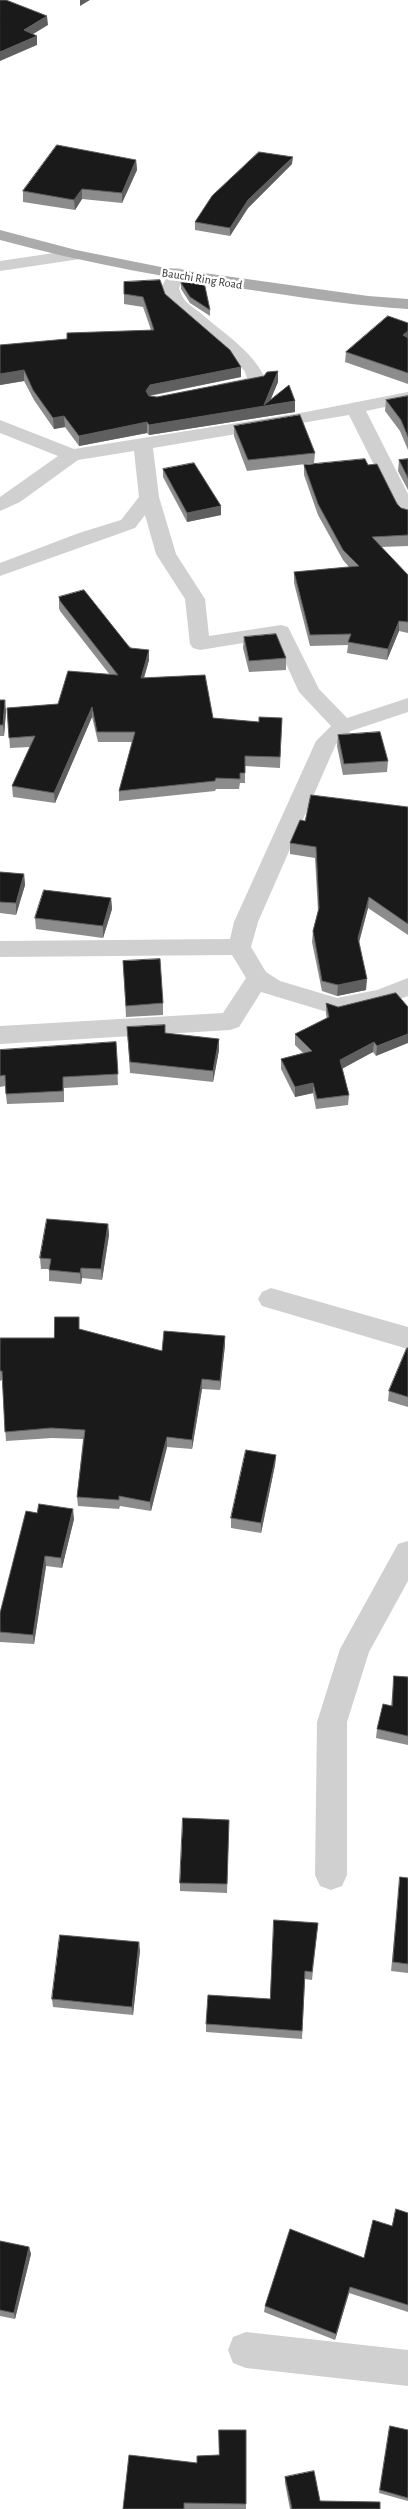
<!DOCTYPE html>
<html>
<head>
<meta charset="utf-8">
<style>
  body { margin:0 }
  canvas { display:block; background:#fff }
</style>
</head>
<body>
<canvas width="408" height="2509"></canvas>
<script>
const ctx = document.querySelector('canvas').getContext('2d');
ctx.lineJoin = 'round';
function paint(path, color) { ctx.fillStyle = color; ctx.fill(path, 'evenodd'); }
function stroke(path, color, width, dash) { ctx.strokeStyle = color; ctx.lineWidth = width; ctx.lineCap = dash ? 'butt' : 'round'; ctx.setLineDash(dash || []); ctx.stroke(path); }
function label(font, color, halo, rows, align = 'center') {
  ctx.font = font + ' "Alegreya Sans",sans-serif'; ctx.lineWidth = 5; ctx.setLineDash([]); ctx.textBaseline = 'middle'; ctx.strokeStyle = halo; ctx.fillStyle = color; for (const [text, x, y, turn = 0] of rows) {
    ctx.save(); ctx.translate(x, y); ctx.rotate((+turn || 0) * Math.PI / 180); ctx.textAlign = isNaN(turn) ? turn : align; if (halo) ctx.strokeText(text, 0, 0); ctx.fillText(text, 0, 0); ctx.restore();
  }
}
paint(new Path2D(`
  M74 250 80 251 82 255 80 259 0 271V261Z
  M177 268 183 269 186 273 179 288C184 305 192 305 204 316 226 335 256 354 266 381L263 385 225 393 219 392 216 388 219 384 247 378 244 370 166 303 161 288 171 269Z
  M408 392V402L366 411 408 494V519L401 517 398 513 349 415 153 448 159 497 176 554 205 599 209 636 281 625 288 627 319 689 347 718 408 698V712L351 731 336 744 258 922 251 947 266 972 280 981 337 998 377 990 408 978V996L383 1005 337 1015 261 992 239 1027 230 1030 0 1044V1026L223 1013 246 978 232 955 0 957V941L230 939 234 922 316 741 331 726 299 692 274 638 200 650 193 648 190 644 185 599 156 554 145 515 135 528 0 576V563L79 533 121 520 139 497 134 451 78 460 20 502 0 511V497L58 456 0 433V420L74 449 306 412Z
  M271 1288 408 1327V1349L262 1306 258 1299 262 1292Z
  M408 1541V1581L369 1652 347 1722V1875L342 1886 331 1890 320 1886 315 1875 317 1722 340 1649 398 1544Z
  M246 2332 408 2350V2386L246 2368 233 2363 228 2350 233 2337Z`), '#d0d0d0');
paint(new Path2D(`
  M0 230 76 250 161 267 368 296 408 299V309C360 306 312 299 265 292 175 279 88 264 0 240Z`), '#ababab');
paint(new Path2D(`
  M136 160 137 170 122 203 82 199 75 210 23 202V191Z
  M292 164 248 208 230 236 195 230V222Z
  M181 283 210 310V316L190 303 181 289Z
  M124 294H165L241 367V377L150 396 157 397 264 376 278 371V382L270 400 295 401V412L149 435 147 433 79 446 65 427 54 429 34 400 24 381 0 385V345L67 339 151 330 143 307 124 304Z
  M408 323V384L345 362 346 352Z
  M408 396V450L400 431 385 411 386 400Z
  M234 426 315 453 314 463 247 471 234 436Z
  M408 459V490L398 471 399 460Z
  M304 465H368L401 508 408 510V546L381 547 408 575V633L399 631 387 660 347 653 348 645 310 646 294 583V572L349 567 343 560 318 515 304 475Z
  M163 469 221 515 187 522 163 477Z
  M59 597 149 660 144 678 213 718 259 722 282 718 280 768 245 766V783H240L239 789H216L215 791 119 801V791L132 742H98L92 717 55 803 13 797 12 786 30 747 10 748 7 708 58 704 110 675 60 611 59 608Z
  M244 637 286 658V670L249 672 243 648Z
  M0 700 6 711 4 736H0Z
  M338 735 388 761 387 772 343 775 337 746Z
  M408 807V935L368 908 359 943 366 990 337 996 322 991 312 942 313 931 318 911 315 858 290 854V843L305 821Z
  M0 872 24 874 25 885 16 915 0 913Z
  M111 898 112 909 103 938 36 929 35 918Z
  M123 961 163 1003V1015L126 1017Z
  M396 993 376 1056 373 1052 342 1068 349 1095 348 1105 316 1109 313 1093 295 1097 281 1069V1059L303 1053 295 1045V1034L327 1019 326 1014V1003L338 1007Z
  M127 1027 165 1033 219 1039V1050L213 1082 130 1073Z
  M116 1042 118 1085 64 1088V1102L7 1104 5 1086 0 1087V1050Z
  M108 1224 109 1235 102 1280 82 1278 81 1284 49 1281V1269H41L40 1258Z
  M80 1329 162 1351 225 1336V1345L220 1390 202 1389 192 1449 167 1447 151 1511 120 1506 119 1509 78 1506 77 1497 83 1439 52 1438 6 1441 2 1380 0 1381V1338H54Z
  M408 1348V1407L388 1401 389 1391Z
  M276 1455 275 1465 261 1533 231 1528V1518Z
  M74 1519 62 1568 46 1566 34 1644 0 1642V1613Z
  M394 1676 408 1677V1745L376 1738 377 1729 391 1706Z
  M229 1820 227 1893 180 1891V1883Z
  M400 1877 408 1878V1973L391 1971Z
  M318 1923 312 1980 305 1979 302 2039 206 2032V2024L270 1999Z
  M140 1950 133 2015 53 2007 52 1999Z
  M408 2213V2312L349 2293 335 2340 264 2312 265 2306 364 2258 392 2226Z
  M0 2241 29 2247 31 2254 15 2319 0 2316Z
  M389 2429 408 2430V2501L379 2493Z
  M219 2455 246 2504V2509H123L197 2463Z
  M285 2477 320 2501 380 2509H290L285 2483Z`), '#8c8c8c');
paint(new Path2D(`
  M80 0H90L80 6Z
  M47 16 48 25 25 39 24 30Z
  M37 36V45L0 61V52Z
  M293 157 292 164 248 208 230 236V228L248 200Z
  M136 160 137 170 122 203V193Z
  M82 189V199L75 210 74 200Z
  M408 331V341L403 335Z
  M241 367V377L151 395 146 401V391L150 385Z
  M24 370V381L0 385V374Z
  M278 371V382L268 406 295 401V412L149 435V425L264 405Z
  M64 416 65 427 54 429 53 418Z
  M147 422V433L79 446V436Z
  M221 506V515L187 522V513Z
  M399 621V631L387 660 388 649Z
  M149 650V660L141 688V678Z
  M5 700 6 711 4 736 3 725Z
  M92 707V717L55 803 54 793Z
  M24 874 25 885 16 915V903Z
  M369 897 368 908 357 949 358 938Z
  M111 898 112 909 103 938V926Z
  M367 979 366 990 337 996 338 985Z
  M408 1034V1043L376 1056 377 1046Z
  M219 1039V1050L213 1082V1071Z
  M374 1042 373 1052 340 1070V1060Z
  M313 1083V1093L295 1097V1087Z
  M108 1224 109 1235 102 1280 101 1269Z
  M81 1268 82 1278 81 1284 80 1273Z
  M225 1336V1345L220 1390V1381Z
  M202 1379V1389L192 1449V1440Z
  M167 1437V1447L151 1511 150 1502Z
  M276 1455 275 1465 261 1533V1523Z
  M73 1509 74 1519 62 1568 61 1558Z
  M45 1556 46 1566 34 1644 33 1635Z
  M139 1942 140 1950 133 2015 132 2007Z
  M29 2247 31 2254 15 2319 14 2313Z
  M350 2287 349 2293 335 2340 336 2334Z`), '#5f5f5f');
const building = new Path2D(`
  M0 0H6L47 16 24 30 37 36 0 52Z
  M57 145 136 160 122 193 82 189 74 200 23 191Z
  M259 152 293 157 248 200 230 228 195 222 212 196Z
  M160 280 165 294 230 350 241 367 150 385 146 391 149 396 157 397 264 376 267 372 278 371 264 405 289 385 295 401 149 425 147 422 79 436 64 416 53 418 33 390 24 370 0 374V345L67 339V333L154 330 143 297 124 294V282Z
  M204 282 210 310 190 297 181 283Z
  M388 316 408 323V331L403 335 408 338V373L346 352Z
  M408 396V437L401 420 386 400Z
  M300 415 315 453 248 460 234 426Z
  M365 459 368 465 377 464 397 504 401 508 408 510V535L372 537 408 575V622L399 621 388 649 348 642 351 634 310 635 294 572 359 566 343 550 318 504 304 465Z
  M408 459V478L399 460Z
  M194 463 221 506 187 513 163 469Z
  M84 590 130 648 149 650 141 678 205 675 213 718 259 722V717L282 718 280 757 245 756V773H240V779L216 778 215 781 119 791 135 732H97L92 707 54 793 12 786 35 736 9 738 7 708 58 704 68 671 118 675 60 601 59 597Z
  M276 634 286 658 249 661 244 637Z
  M0 700H5L3 725H0Z
  M380 732 388 761 344 764 338 735Z
  M311 795 408 807V924L369 897 358 938 367 979 338 985 322 981 313 931 319 908 316 847 290 843 300 820 305 821Z
  M0 872 24 874 16 903 0 902Z
  M44 890 111 898 103 926 35 918Z
  M160 959 163 1003 126 1006 123 961Z
  M396 993 408 1007V1034L377 1046 374 1042 340 1060 349 1095 317 1099 313 1083 295 1087 281 1059 312 1051 295 1034 329 1017 326 1003 338 1007Z
  M165 1025V1033L219 1039 213 1071 130 1062 127 1027Z
  M116 1042 118 1074 63 1077V1091L6 1094 5 1075 0 1076V1050Z
  M47 1219 108 1224 101 1269 81 1268 80 1273 49 1270 51 1259 40 1258Z
  M55 1317H79V1329L162 1351 164 1331 225 1336 220 1381 202 1379 192 1440 167 1437 150 1502 119 1496V1500L77 1497 85 1430 51 1428 5 1432 2 1371H0V1338H54Z
  M407 1348H408V1397L389 1391Z
  M246 1450 276 1455 261 1523 231 1518Z
  M39 1504 73 1509 61 1558 45 1556 33 1635 0 1632V1613L26 1511 37 1513Z
  M394 1676 408 1677V1736L377 1729 383 1704 392 1706Z
  M183 1818 229 1820 227 1884 180 1883Z
  M400 1877 408 1878V1964L393 1962Z
  M274 1920 318 1923 312 1972 305 1971 302 2031 206 2024 208 1995 270 1999Z
  M60 1935 139 1942 132 2007 52 1999Z
  M396 2209 408 2213V2305L350 2287 336 2334 265 2306 290 2229 364 2258 373 2220 392 2226Z
  M0 2241 29 2247 14 2313 0 2310Z
  M390 2426 408 2430V2498L380 2490Z
  M219 2430H246V2504L184 2503V2509H123L129 2455 197 2463V2456L219 2455Z
  M314 2471 320 2501 380 2502V2509H292L285 2477Z`);
paint(building, '#1a1a1a');
stroke(building, '#5f5f5f', 1);
label('12px', '#333', '#fff', [
  ["Bauchi Ring Road",202,279,9]
]);
</script>
</body>
</html>
